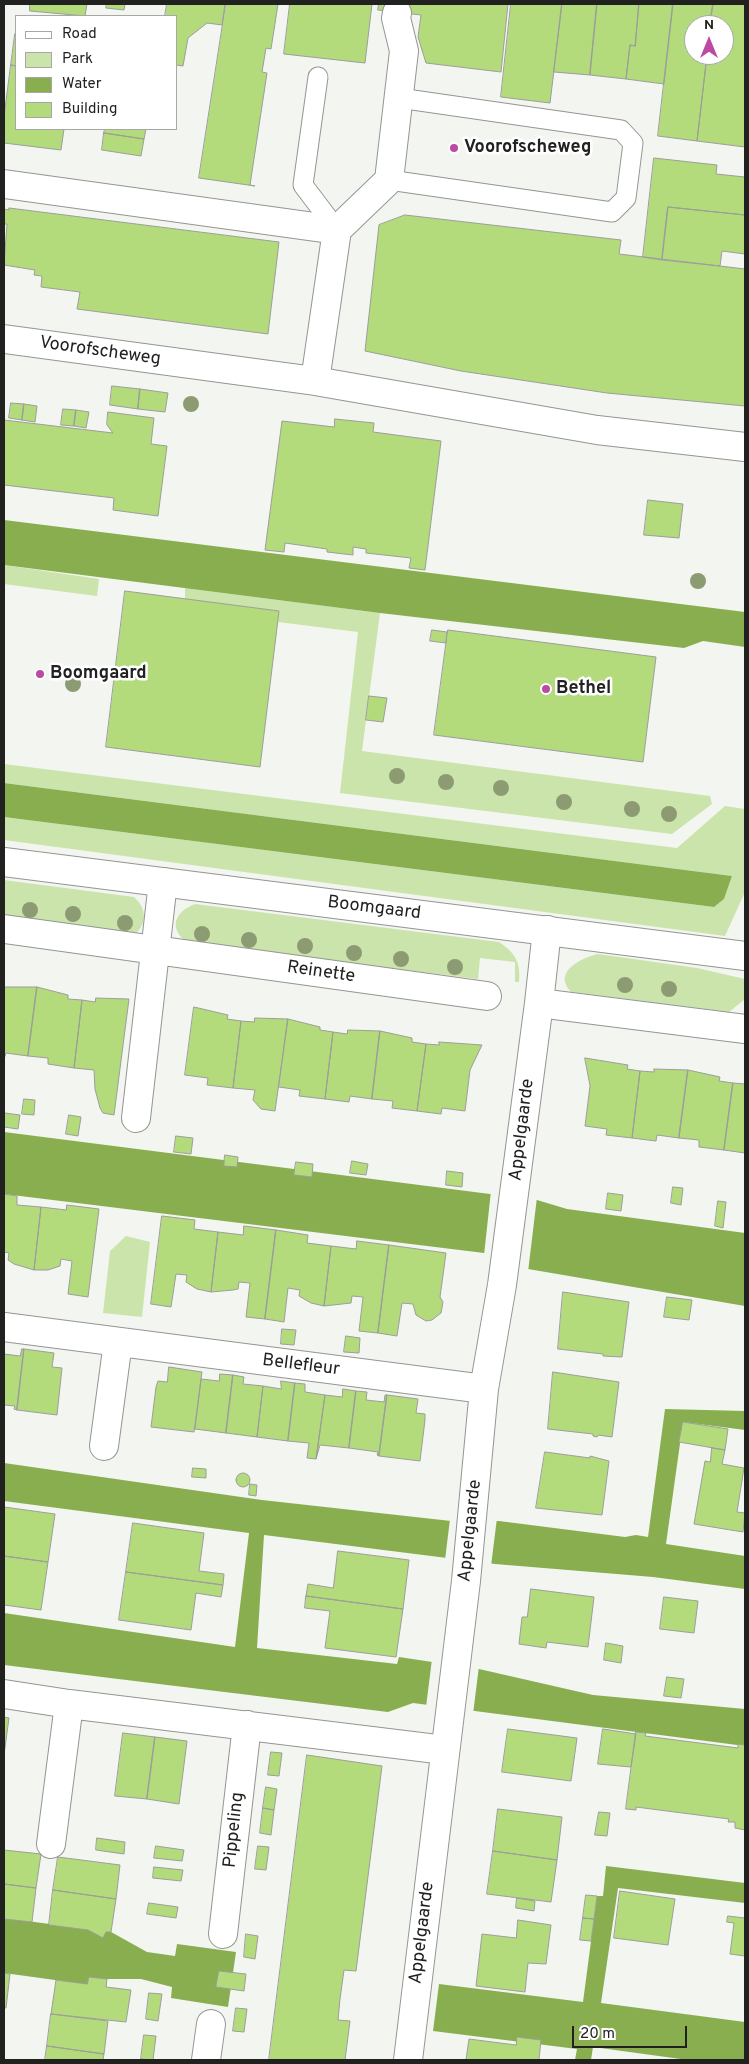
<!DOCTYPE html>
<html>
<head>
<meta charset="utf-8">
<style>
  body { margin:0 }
  #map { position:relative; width:749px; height:2064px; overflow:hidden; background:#f3f5f0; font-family:Overpass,sans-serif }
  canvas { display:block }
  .frame { position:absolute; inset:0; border:5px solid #212220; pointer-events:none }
  .legend { position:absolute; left:15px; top:15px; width:162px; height:115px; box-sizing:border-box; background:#fff; border:1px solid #a6a7a6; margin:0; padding:6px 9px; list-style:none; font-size:15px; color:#212220 }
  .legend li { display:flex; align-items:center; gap:10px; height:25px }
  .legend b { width:25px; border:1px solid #a6a7a6 }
  .north { position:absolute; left:684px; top:15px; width:50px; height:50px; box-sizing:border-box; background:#fff; border:1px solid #a6a7a6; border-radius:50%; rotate:0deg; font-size:14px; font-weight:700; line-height:20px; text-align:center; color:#212220 }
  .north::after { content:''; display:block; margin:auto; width:18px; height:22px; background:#bc49a2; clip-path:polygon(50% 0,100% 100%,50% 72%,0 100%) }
  .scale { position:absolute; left:572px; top:2026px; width:115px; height:22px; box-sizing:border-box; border:2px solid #212220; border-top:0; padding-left:6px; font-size:15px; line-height:18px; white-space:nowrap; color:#212220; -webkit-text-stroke:4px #fff; paint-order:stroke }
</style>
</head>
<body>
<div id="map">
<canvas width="749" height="2064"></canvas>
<div class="frame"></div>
<ul class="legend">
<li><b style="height:6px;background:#fff"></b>Road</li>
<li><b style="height:14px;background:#cbe4ab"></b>Park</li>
<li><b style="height:14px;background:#88ae50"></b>Water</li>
<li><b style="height:14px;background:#b3da7b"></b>Building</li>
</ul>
<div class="north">N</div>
<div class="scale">20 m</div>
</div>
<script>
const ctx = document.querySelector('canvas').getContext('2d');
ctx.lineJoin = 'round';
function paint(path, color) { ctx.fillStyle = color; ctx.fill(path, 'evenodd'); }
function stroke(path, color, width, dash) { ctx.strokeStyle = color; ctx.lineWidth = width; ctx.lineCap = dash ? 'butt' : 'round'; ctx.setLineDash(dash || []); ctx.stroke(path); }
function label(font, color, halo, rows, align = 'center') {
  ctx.font = font + ' Overpass,sans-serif'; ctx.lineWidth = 5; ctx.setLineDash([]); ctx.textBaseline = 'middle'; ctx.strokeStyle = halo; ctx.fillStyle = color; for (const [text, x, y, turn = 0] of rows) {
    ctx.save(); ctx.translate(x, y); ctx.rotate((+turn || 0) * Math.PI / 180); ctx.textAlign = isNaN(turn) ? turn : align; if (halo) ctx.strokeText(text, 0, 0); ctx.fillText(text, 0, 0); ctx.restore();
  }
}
paint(new Path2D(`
  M4 565 99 579 97 596 4 584Z
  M185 588 380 613 362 751 710 796 712 804 672 834 340 793 358 632 278 622 279 611 185 599Z
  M4 764 677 848 725 806 745 809V892L725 936 4 840V817L714 907 724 899 732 876 4 783Z
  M4 880 134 897C147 908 148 926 132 936L4 919Z
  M195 904 499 942C515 953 521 962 519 982H515V962L480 958 478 979 188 943C168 929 174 912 195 904Z
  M598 954 697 968 745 979V999L729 1012 571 992C552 972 581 958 598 954Z
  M126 1236 150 1242 142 1317 103 1313 110 1251Z`), '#cbe4ab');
paint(new Path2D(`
  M4 520 745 612V647L703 641 684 648 380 613 4 565Z
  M4 783 732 876 724 899 714 907 4 817Z
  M4 1132 537 1200 567 1209 745 1233V1306L528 1269 484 1253 4 1194Z
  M665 1409 745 1411V1430L683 1422 666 1544 745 1556V1589L653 1577 495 1564 264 1535 257 1648 397 1664 399 1657 479 1669 593 1695 745 1709V1746L413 1703 388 1712 4 1665V1613L235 1647 249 1533 4 1501V1463L262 1500 451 1521H499L625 1537 636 1535 648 1537Z
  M606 1866 745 1883V1903L618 1888 601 2003 745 2022V2060H688L593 2047 591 2060H575L577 2049 433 2031 439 1984 583 2002 597 1896H603Z
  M4 1918 111 1932 147 1952 175 1956 177 1944 236 1952 228 2007 171 1998 172 1987 141 1979H107L106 1987 4 1973Z`), '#88ae50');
paint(new Path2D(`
  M491 1191 537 1197 528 1272 484 1255Z
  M497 1518 491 1566 445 1560 450 1519Z
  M432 1659 479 1666 473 1714 426 1707Z`), '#f3f5f0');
const building = new Path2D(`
  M30 4H87L85 16 30 11Z
  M107 4H125L124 10 106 8Z
  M167 4H225L222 25 207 23 188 38 183 66 176 65V16H165Z
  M226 4H278L271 49 266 48 262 72 267 73 250 185 255 186 199 178Z
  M290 4H372L365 63 284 54Z
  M379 4H508L501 72 426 63 418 37 421 15 378 10Z
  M511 4H562L550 103 501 97Z
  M562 4H597L590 75 554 72Z
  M597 4H639L635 46 630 45 626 79 590 75Z
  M639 4H673L664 84 626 79 630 45 635 46Z
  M673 4H713L710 25H694V55H707L697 141 658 136Z
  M713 4H745V147L697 141 707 55H724V25H710Z
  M15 34 16 35V66L11 65Z
  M11 65 16 66V129H64L61 150 4 143V117Z
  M105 129H146L144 139 104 133Z
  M104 133 144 139 141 156 102 150Z
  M654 158 717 165 716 174 745 177V215L668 207 662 260 643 257Z
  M668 207 745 215V254L722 251 720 266 662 260Z
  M9 208 279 242 268 334 77 309 80 292 41 287 42 276 34 275 35 270 4 265 7 224H4V209L9 210Z
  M405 215 621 240 619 254 745 269V406L607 393 461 371 365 351 379 225Z
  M112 386 140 389 138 409 110 405Z
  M140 389 168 393 165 412 138 409Z
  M11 403 24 404 22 420 9 418Z
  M24 404 37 406 35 422 22 420Z
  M63 409 76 410 74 426 61 425Z
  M76 410 89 412 86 428 74 426Z
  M108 412 154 418 151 444 167 446 158 516 113 510 114 498 4 485V420L113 433 107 425Z
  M335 419 374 423 373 432 441 441 425 570 409 568 411 558 366 553V549L353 547V555L327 552V549L285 543 284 552 265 550 282 421 334 427Z
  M648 500 683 504 679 538 644 535Z
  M125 591 279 611 260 767 106 747Z
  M432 630 447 632 446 643 430 641Z
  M448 630 656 657 643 762 434 735Z
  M369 696 387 698 383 722 366 720Z
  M4 987H37L28 1056 6 1053 4 1059Z
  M37 987 68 995V999L82 1000 74 1068 48 1064V1058L28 1056Z
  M96 998 129 999 114 1115 103 1113 100 1108 95 1089 94 1070 74 1068 82 1000 95 1002Z
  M194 1007 228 1015 227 1019 241 1021 233 1088 207 1085 208 1078 185 1075Z
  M255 1018 288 1019 275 1111 261 1109 253 1100 255 1090 233 1088 241 1021 254 1022Z
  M288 1019 320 1027V1030L333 1032 325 1099 299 1096 300 1090 279 1087Z
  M348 1030 380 1031 372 1099 350 1096 349 1102 325 1099 333 1032 347 1034Z
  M380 1031 412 1038V1042L426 1044 417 1111 392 1108 393 1101 372 1099Z
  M439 1042 482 1045 470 1070 465 1111 442 1108 441 1114 417 1111 426 1044 439 1045Z
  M585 1058 628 1065 627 1069 640 1071 632 1138 606 1135 607 1129 585 1126 590 1086Z
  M654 1069 688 1070 679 1138 657 1135 656 1141 632 1138 640 1071 654 1072Z
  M688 1070 720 1077 719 1081 733 1083 724 1150 699 1147V1140L679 1138Z
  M733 1083 745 1084V1153L724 1150Z
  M24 1099 35 1100 34 1115 22 1114Z
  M5 1113 20 1115 18 1129 4 1127Z
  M69 1115 81 1117 78 1136 66 1134Z
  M176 1136 193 1138 191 1154 174 1152Z
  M225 1155 238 1157 237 1167 224 1166Z
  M352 1161 368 1164 366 1175 350 1173Z
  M296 1162 313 1164 312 1177 294 1175Z
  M447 1171 463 1173 462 1187 446 1185Z
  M673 1187 683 1188 681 1205 671 1203Z
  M608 1193 623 1195 621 1211 606 1209Z
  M4 1194 17 1196V1205L41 1207 34 1270 14 1264 8 1260 9 1253 4 1252Z
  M718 1201 726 1202 723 1228 715 1226Z
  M67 1205 99 1209 88 1297 68 1294 72 1261 61 1259 60 1266 48 1270H34L41 1207 66 1210Z
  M162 1216 195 1220 194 1229 218 1232 211 1292 197 1289 186 1282 187 1275 176 1274 171 1307 151 1304Z
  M244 1226 276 1230 265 1319 246 1317 250 1283 239 1282 238 1289 233 1290 211 1292 218 1232 243 1235Z
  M276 1230 308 1235 307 1243 331 1246 324 1306 311 1303 299 1296 300 1290 288 1288 284 1322 265 1319Z
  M357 1241 389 1245 378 1333 359 1331 363 1297 352 1296 351 1303 324 1306 331 1246 356 1249Z
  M389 1245 446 1253 440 1297 443 1302 441 1313 432 1320 426 1321 416 1315 413 1304 402 1303 397 1336 378 1333Z
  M563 1292 629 1302 622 1357 603 1356V1354L558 1349Z
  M667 1297 692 1300 689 1320 664 1317Z
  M282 1329 296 1330 294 1345 281 1344Z
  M346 1336 360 1338 359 1353 344 1352Z
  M22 1349H24L17 1410 14 1409 15 1406 4 1405V1354L20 1356Z
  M24 1349 54 1353 52 1367 62 1368 57 1415 17 1410Z
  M169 1367 202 1372 194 1432 151 1427 156 1387 158 1381 167 1382Z
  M553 1372 619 1382 612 1437 598 1435 597 1437 593 1436V1434L548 1429Z
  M220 1374 233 1375 226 1433 195 1429 201 1379 219 1381Z
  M233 1375 244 1377 243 1384 263 1386 257 1437 226 1433Z
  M281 1381 295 1383 288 1441 257 1437 263 1386 281 1389Z
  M295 1383 305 1384V1392L325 1395 316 1459 307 1458 309 1443 288 1441Z
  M343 1389 356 1391 349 1448 320 1445 316 1459 325 1395 342 1397Z
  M356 1391 367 1392 366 1400 384 1402 385 1395H387L379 1456 377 1455 378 1452 349 1448Z
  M387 1395 418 1399 416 1413 425 1414V1420L420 1461 379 1456Z
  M683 1422 728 1429 725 1450 679 1442Z
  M712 1448 725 1450 722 1464 744 1468 737 1512 745 1513 743 1532 694 1524 705 1461 710 1462Z
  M545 1452 590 1458V1456L609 1461 602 1515 536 1508Z
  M193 1468 206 1469V1478L192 1477Z
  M236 1480a7 7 0 1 1 14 0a7 7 0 1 1-14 0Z
  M250 1484 257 1485 256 1496 249 1495Z
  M4 1507 55 1514 48 1562 4 1556Z
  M133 1523 204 1533 199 1571 224 1574 223 1585 126 1572Z
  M338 1551 409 1560 403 1609 306 1596 308 1584 333 1588Z
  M4 1556 48 1562 41 1610 4 1605Z
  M126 1572 223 1585 221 1597 196 1593 191 1630 119 1620Z
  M531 1589 594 1597 588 1647 547 1642 546 1648 519 1644 522 1617H527Z
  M306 1596 403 1609 396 1657 325 1648 330 1611 305 1608Z
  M664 1597 698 1601 694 1633 660 1629Z
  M606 1643 623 1646 621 1663 604 1660Z
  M667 1677 684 1679 681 1698 664 1696Z
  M4 1717 9 1718 4 1755Z
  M508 1729 577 1738 571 1781 502 1772Z
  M603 1729 636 1734 631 1767 598 1764Z
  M636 1732 646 1733 645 1736 738 1748V1744L745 1745V1830L735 1828V1822H728L729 1819 636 1807V1810L626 1809Z
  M123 1733 155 1737 147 1799 115 1796Z
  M155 1737 187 1741 179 1804 147 1799Z
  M271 1752 282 1753 279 1776 268 1775Z
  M307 1755 382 1766 356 1971 344 1970 340 1999 338 2020 350 2021 345 2060H269Z
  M266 1787 277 1789 274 1810 263 1808Z
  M263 1808 274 1810 271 1835 260 1833Z
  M498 1809 562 1817 557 1860 493 1851Z
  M599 1812 610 1813 607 1836 595 1835Z
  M97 1838 125 1842 124 1854 96 1850Z
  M156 1846 184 1850 182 1861 154 1858Z
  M258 1846 269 1847 266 1870 255 1869Z
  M4 1850 41 1854 36 1888 4 1884Z
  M493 1851 557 1860 551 1902 487 1894Z
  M58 1857 120 1865 116 1899 53 1890Z
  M154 1867 183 1870 181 1881 153 1878Z
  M4 1884 36 1888 32 1922 4 1919Z
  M53 1890 116 1899 111 1932H106L103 1938 88 1930 49 1925Z
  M620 1891 675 1899 668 1945 614 1938Z
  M586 1895 597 1896 594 1919 583 1918Z
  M517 1898 535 1901 534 1911 516 1908Z
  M149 1903 178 1907 176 1918 147 1914Z
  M728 1916 745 1918V1956L730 1954 734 1923 727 1922Z
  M583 1918 594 1919 591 1941 580 1940Z
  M518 1920 551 1925 546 1964 528 1963 525 1992 476 1986 482 1934 516 1938Z
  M246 1934 258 1936 255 1959 244 1957Z
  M219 1971 246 1974 244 1991 216 1987Z
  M4 1973 10 1974 6 2008H4Z
  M89 1977 107 1979 106 1987 131 1990 126 2022 51 2014 56 1980 87 1984Z
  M149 1993 162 1994 158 2021 146 2019Z
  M236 2008 247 2009 244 2032 233 2031Z
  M51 2014 108 2021 104 2054 47 2046Z
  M144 2035 156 2036 153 2060 141 2059Z
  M517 2037 541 2040 539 2060H466L469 2039 516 2045Z
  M47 2046 104 2054 103 2060H45Z`);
paint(building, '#b3da7b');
stroke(building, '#9c9e9a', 1);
const lane = new Path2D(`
  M318 77 303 185 337 230
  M389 180 612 212 626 198 633 143 621 130 399 98`);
const street = new Path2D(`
  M4 184 337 230 389 180 404 51 396 18 397 13
  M4 339 315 381 597 430 745 447
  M315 381 337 230
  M4 929 487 996
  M547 930 539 1003 745 1029
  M136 1118 163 882
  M4 1327 484 1389
  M104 1446 118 1342
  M4 1694 69 1704 445 1750
  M51 1844 69 1704
  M223 1934 247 1725
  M206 2060 211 2024
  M408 2060 466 1581 484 1389 502 1285 539 1003`);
const secondary = new Path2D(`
  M4 862 745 956`);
stroke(lane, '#949692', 21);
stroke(street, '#949692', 30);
stroke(secondary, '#949692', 30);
stroke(lane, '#fff', 19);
stroke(street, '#fff', 28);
stroke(secondary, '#fff', 28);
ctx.fillStyle = '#8d9b73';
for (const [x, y] of [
  [191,404],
  [698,581],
  [73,684],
  [397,776],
  [446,782],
  [501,788],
  [564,802],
  [632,809],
  [669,814],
  [30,910],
  [73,914],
  [125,923],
  [202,934],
  [249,940],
  [305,946],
  [354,953],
  [401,959],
  [455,967],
  [625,985],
  [669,989]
]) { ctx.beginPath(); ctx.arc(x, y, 8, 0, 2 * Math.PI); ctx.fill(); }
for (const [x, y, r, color] of [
  [454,148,5,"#bc49a2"],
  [40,674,5,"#bc49a2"],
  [546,689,5,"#bc49a2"]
]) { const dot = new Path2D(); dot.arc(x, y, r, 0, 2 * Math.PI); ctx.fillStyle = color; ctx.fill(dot); stroke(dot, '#fff', 2); }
label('bold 18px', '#212220', '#fff', [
  ["Voorofscheweg",464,148],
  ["Boomgaard",50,674],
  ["Bethel",556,689]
], 'left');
label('18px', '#212220', '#fff', [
  ["Voorofscheweg",100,352,8],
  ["Boomgaard",374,909,7],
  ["Reinette",321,973,8],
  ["Appelgaarde",523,1130,-83],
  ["Bellefleur",301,1366,7],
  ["Appelgaarde",471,1531,-84],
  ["Pippeling",235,1830,-84],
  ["Appelgaarde",423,1933,-83]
]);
</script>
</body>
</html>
